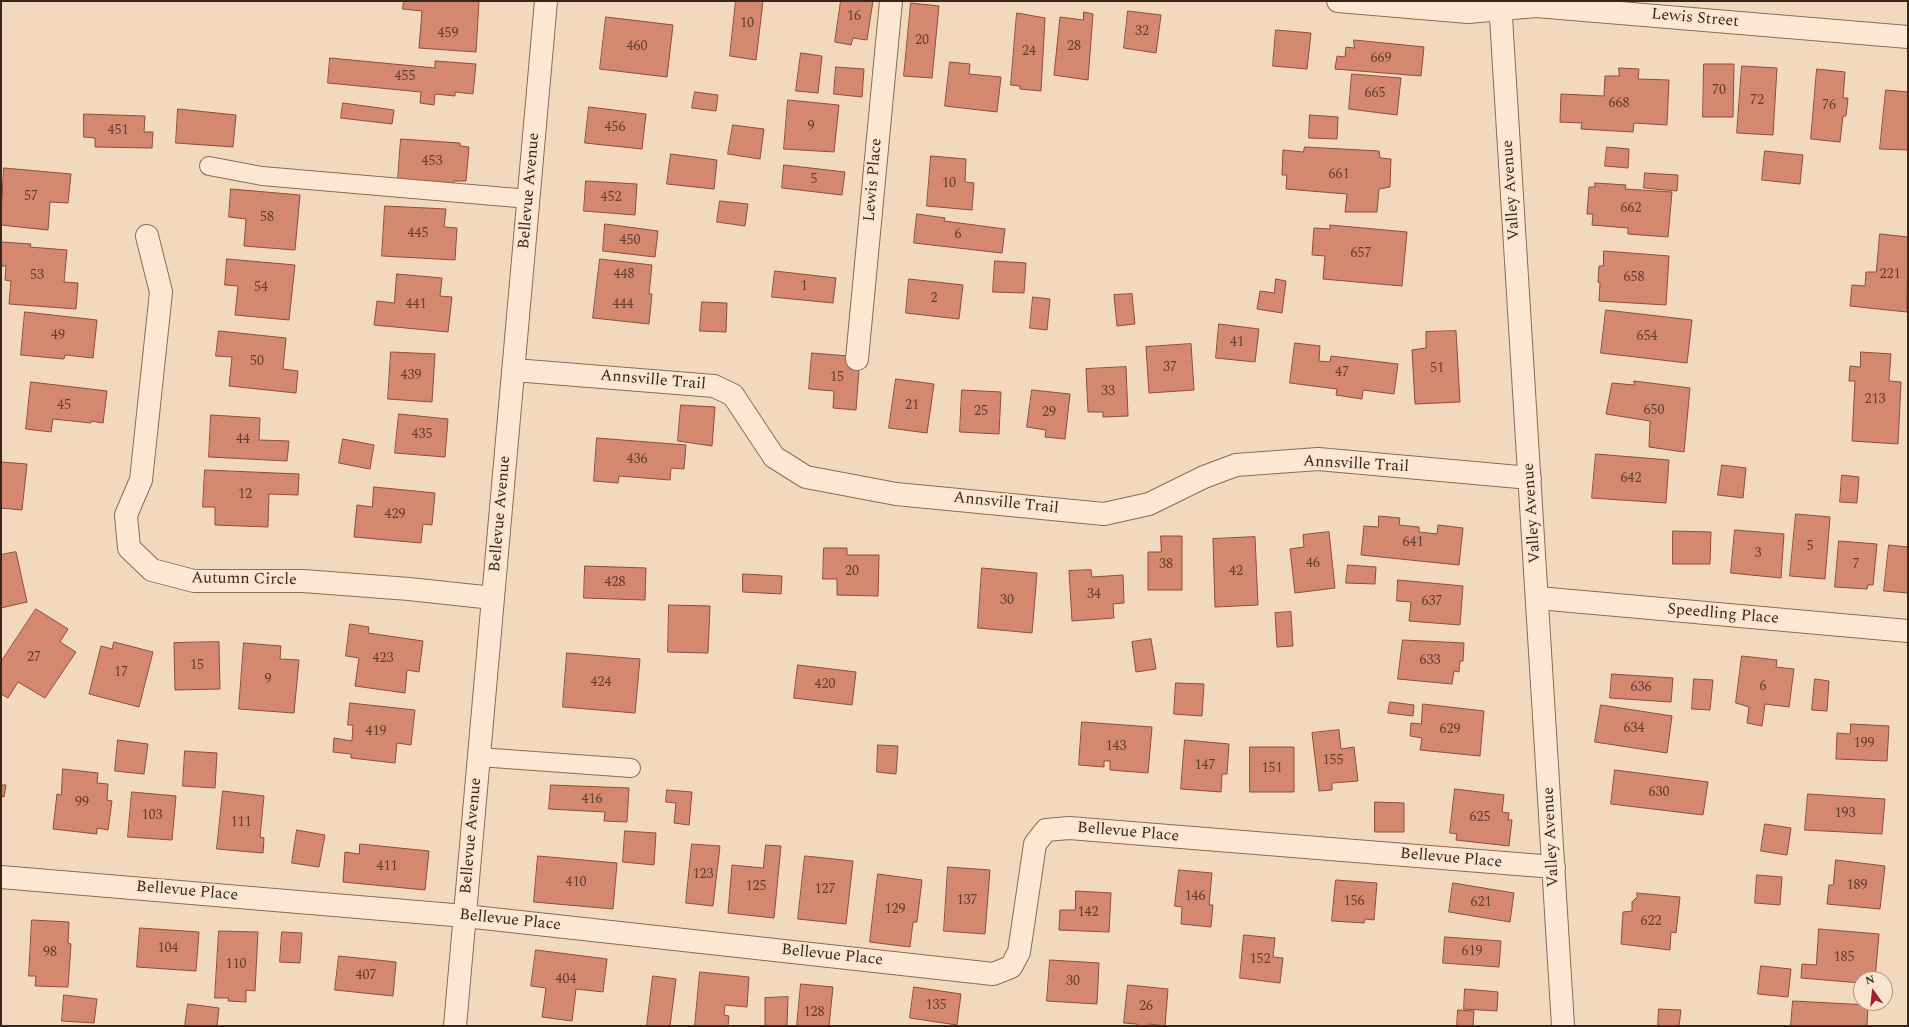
<!DOCTYPE html>
<html>
<head>
<meta charset="utf-8">
<style>
  body { margin:0 }
  #map { position:relative; width:1909px; height:1027px; overflow:hidden; background:#f2d9be; font-family:Spectral,serif }
  canvas { display:block }
  .frame { position:absolute; inset:0; border:2px solid #3a251b; pointer-events:none }
  .north { position:absolute; left:1853px; top:971px; width:40px; height:40px; box-sizing:border-box; background:#f9e5cf; border:1px solid #ad9887; border-radius:50%; rotate:345deg; font-size:11px; font-weight:700; line-height:16px; text-align:center; color:#3a251b }
  .north::after { content:''; display:block; margin:auto; width:14px; height:18px; background:#a11f37; clip-path:polygon(50% 0,100% 100%,50% 72%,0 100%) }
</style>
</head>
<body>
<div id="map">
<canvas width="1909" height="1027"></canvas>
<div class="frame"></div>
<div class="north">N</div>
</div>
<script>
const ctx = document.querySelector('canvas').getContext('2d');
ctx.lineJoin = 'round';
function paint(path, color) { ctx.fillStyle = color; ctx.fill(path, 'evenodd'); }
function stroke(path, color, width, dash) { ctx.strokeStyle = color; ctx.lineWidth = width; ctx.lineCap = dash ? 'butt' : 'round'; ctx.setLineDash(dash || []); ctx.stroke(path); }
function label(font, color, halo, rows, align = 'center') {
  ctx.font = font + ' Spectral,serif'; ctx.lineWidth = 4; ctx.setLineDash([]); ctx.textBaseline = 'middle'; ctx.strokeStyle = halo; ctx.fillStyle = color; for (const [text, x, y, turn = 0] of rows) {
    ctx.save(); ctx.translate(x, y); ctx.rotate((+turn || 0) * Math.PI / 180); ctx.textAlign = isNaN(turn) ? turn : align; if (halo) ctx.strokeText(text, 0, 0); ctx.fillText(text, 0, 0); ctx.restore();
  }
}
const building = new Path2D(`
  M404 1H479L476 52 419 48 422 11 403 9Z
  M736 1H763L756 60 730 56Z
  M841 1H873L867 40 853 38 851 45 835 42Z
  M911 3 939 6 932 78 904 76Z
  M1128 11 1161 15 1156 53 1124 48Z
  M1084 12 1093 14 1088 80 1054 75 1060 17 1083 20Z
  M1017 13 1045 18 1041 91 1020 89V86L1011 85Z
  M606 17 673 25 667 77 600 69Z
  M1276 30 1311 33 1307 69 1273 66Z
  M1354 40 1424 47 1421 76 1335 69 1337 56 1345 57 1346 47 1354 48Z
  M801 53 822 56 818 93 796 91Z
  M330 58 435 68V61L476 64 473 94 455 92V96L435 94 434 105 420 103 421 92 328 83Z
  M950 62 970 64 969 74 1001 77 997 112 945 106Z
  M1704 64H1734L1733 117H1703Z
  M1742 66 1777 68 1773 135 1737 133Z
  M836 67 864 69 862 97 834 94Z
  M1619 68 1639 69 1638 79 1669 80 1667 125 1634 123 1633 132 1581 129 1582 123 1560 122 1561 94 1604 96 1605 76H1619Z
  M1817 69 1845 72 1843 98H1848L1846 116H1843L1840 142 1811 139Z
  M1352 74 1401 78 1397 115 1349 109Z
  M1886 90 1908 92V150L1880 149Z
  M695 92 718 95 716 111 692 108Z
  M788 100 839 105 834 152 784 149Z
  M343 103 394 110 392 124 341 118Z
  M589 107 646 114 642 149 585 143Z
  M178 109 236 115 233 147 176 143Z
  M84 114 145 116 144 132H153L152 148 95 147V138L84 137Z
  M1310 115 1338 117 1337 139 1309 138Z
  M733 125 764 129 760 159 728 154Z
  M401 139 460 143V146L469 147 466 181H454L453 184 398 180Z
  M1305 147 1379 151 1380 158 1391 159 1390 187 1379 189 1377 212H1345L1347 194 1286 189 1287 175H1282L1283 150 1303 152Z
  M1607 147 1629 149 1628 168 1605 166Z
  M1765 151 1803 155 1800 184 1762 180Z
  M671 154 717 160 714 189 667 184Z
  M931 156 966 159 965 182 974 183 972 210 927 206Z
  M784 165 845 172 842 195 782 188Z
  M4 168 71 174 68 203 50 202 48 230 1 225Z
  M1645 173 1678 175 1677 191 1644 188Z
  M586 181 637 184 635 215 584 211Z
  M1595 183 1626 185 1625 189 1672 192 1668 237 1628 234V228L1592 225 1593 214H1587L1589 187H1595Z
  M231 189 300 195 295 250 244 246 246 219 229 217Z
  M720 201 748 204 745 226 717 222Z
  M385 206 446 209 444 227 457 228 455 260 382 256Z
  M917 214 945 218 944 221 1005 229 1002 253 914 243Z
  M605 224 658 231 655 257 603 251Z
  M1330 225 1407 232 1402 286 1323 279 1325 256 1312 255 1314 228 1330 229Z
  M1880 234 1908 237 1907 312 1850 306 1852 285 1865 286 1866 272H1876Z
  M1 242 31 244 30 247 67 250 64 282 78 283 76 309 9 304 11 281 5 280 6 266H1Z
  M1604 251 1669 256 1666 305 1599 301 1600 283 1598 282 1599 266H1603Z
  M227 259 295 265 289 320 235 315 238 286 225 285Z
  M600 259 652 265 649 294H652L649 324 593 318Z
  M995 261 1026 263 1024 293 993 292Z
  M775 271 836 278 833 303 772 297Z
  M397 274 442 278 440 296 452 297 448 332 374 325 377 301 394 303Z
  M909 279 963 285 959 319 906 313Z
  M1276 279 1286 281 1282 313 1257 309 1260 291 1274 293Z
  M1132 294 1135 324 1117 326 1114 295Z
  M1033 297 1050 299 1047 330 1030 328Z
  M702 302 727 303 726 332 700 331Z
  M1606 310 1692 320 1687 363 1601 353Z
  M25 312 97 320 93 358 65 355 64 359 21 355Z
  M1219 324 1259 329 1255 362 1216 358Z
  M219 331 286 338 283 369 298 371 296 393 229 386 232 357 216 356Z
  M1456 331 1460 402 1415 404 1412 350 1426 348V332Z
  M1295 343 1320 346 1319 361 1330 362 1331 356 1398 364 1394 394 1363 390 1362 399 1336 395 1337 389 1290 383Z
  M1191 344 1194 390 1149 393 1146 347Z
  M391 352 435 354 432 402 388 399Z
  M1861 352 1891 354 1889 381 1901 382 1898 444 1852 441 1855 381H1849L1850 366 1860 367Z
  M812 353 860 357 856 410 833 408 834 391 809 389Z
  M1126 367 1128 416 1103 417V412H1088L1086 369Z
  M896 379 934 384 927 433 889 428Z
  M1634 381 1690 388 1684 452 1649 447 1650 421 1606 414 1612 383 1634 385Z
  M31 382 107 391 103 423 91 421V423L53 419 51 432 26 429Z
  M962 390 1001 392 999 434 960 432Z
  M1032 390 1070 394 1065 439 1045 437 1046 430 1027 427Z
  M681 405 715 407 712 446 678 441Z
  M399 414 448 419 445 457 395 453Z
  M211 415 260 418 259 440 289 441 287 461 209 457Z
  M597 438 686 445 684 469 671 468 670 480 619 476 618 483 594 481Z
  M343 439 374 445 370 469 339 463Z
  M1596 454 1669 460 1666 503 1592 498Z
  M1 462 27 464 22 510 1 508Z
  M1722 465 1746 468 1743 498 1718 495Z
  M205 470 299 474 298 495 269 494 268 527 215 525V507H203Z
  M1842 475 1859 477 1857 503 1840 502Z
  M374 487 435 493 432 525 423 524 421 543 354 537 357 505 372 507Z
  M1796 514 1830 517 1825 579 1790 576Z
  M1379 516 1400 518 1399 525 1419 527V532L1437 534 1438 525 1463 528 1459 565 1361 555 1364 526 1378 527Z
  M1735 530 1784 534 1781 578 1731 573Z
  M1673 531 1711 532 1710 564H1673Z
  M1329 532 1335 588 1295 593 1290 549 1304 547 1303 535Z
  M1161 536H1182V590H1148V552H1161Z
  M1255 537 1258 605 1215 607 1213 539Z
  M1839 541 1877 544 1873 585H1868L1867 589 1835 587Z
  M1889 545 1908 547V593L1884 591Z
  M824 548H847V555H879L878 596 837 595V579H823Z
  M16 552 27 602 1 608V555Z
  M1348 565 1376 567 1375 584 1346 583Z
  M585 566 646 568 645 600 584 598Z
  M982 568 1037 573 1032 633 978 628Z
  M1091 570 1092 577 1123 575 1124 603 1113 604 1114 618 1072 621 1069 571Z
  M743 574 782 576 781 594 743 592Z
  M1398 580 1463 586 1460 625 1409 621 1411 602 1397 601Z
  M669 605 710 606 708 653 668 652Z
  M36 609 68 629 60 642 76 652 45 698 18 682 8 698 1 694V662Z
  M1291 612 1293 646 1277 647 1275 613Z
  M350 624 369 627 368 633 423 641 419 672 407 670 405 693 355 686 359 658 346 656Z
  M1151 639 1156 669 1136 672 1132 642Z
  M1403 640 1464 643 1463 661H1460L1459 672 1454 671 1452 684 1398 679Z
  M114 642 153 652 139 707 89 694 101 646 112 649Z
  M219 642 220 689 175 690 174 643Z
  M244 643 281 646 280 659 299 660 294 713 239 709Z
  M567 653 640 659 635 713 563 707Z
  M1742 656 1777 660 1776 667 1794 669 1789 707 1765 704 1762 726 1747 723 1749 707 1736 703Z
  M798 665 856 672 852 705 794 698Z
  M1612 674 1673 678 1671 702 1610 698Z
  M1694 679 1713 680 1710 710 1692 709Z
  M1815 679 1829 681 1827 711 1812 710Z
  M1176 683 1204 684 1202 716 1174 714Z
  M1390 702 1414 705 1413 716 1388 713Z
  M350 703 415 710 411 745 397 743 395 763 351 758V754L333 752 334 738 352 741 353 725H348Z
  M1423 704 1484 711 1480 756 1420 750 1422 738 1410 736 1411 723 1421 724Z
  M1601 705 1672 716 1667 753 1595 742Z
  M1082 722 1152 727 1148 773 1110 770V761H1104V767L1079 765Z
  M1851 724 1889 726 1887 761 1836 759 1837 733 1850 734Z
  M1339 730 1341 749 1354 747 1358 781 1332 783V790L1319 791 1312 733Z
  M118 740 148 744 144 774 115 771Z
  M1185 740 1229 744 1227 774H1222L1221 792 1181 789Z
  M878 745 898 746 896 774 877 772Z
  M1250 747H1294V792H1250Z
  M185 751 217 753 215 788 183 786Z
  M63 769 98 773 97 783 108 784 107 800 112 801 108 830 97 828V834L53 829 57 794 61 795Z
  M1615 770 1708 782 1703 815 1611 804Z
  M1 785H6L4 797 1 796Z
  M551 785 629 788 627 822 604 821 605 812 549 809Z
  M1455 789 1504 795 1502 812 1509 813 1508 820H1512L1509 846 1456 840 1457 834 1450 833Z
  M667 790 692 792 689 825 674 823 676 803 666 802Z
  M223 791 264 796 260 837 264 838 263 853 217 849Z
  M132 792 176 796 172 840 128 837Z
  M1808 794 1885 799 1882 834 1805 830Z
  M1375 802 1404 803V832H1375Z
  M1765 824 1791 828 1787 855 1761 851Z
  M297 830 325 835 319 867 292 863Z
  M625 831 656 833 654 865 623 862Z
  M360 844 429 851 425 890 343 882 345 852 359 854Z
  M692 844 720 846 713 906 686 903Z
  M766 845 781 846 774 918 728 913 732 865 763 868Z
  M538 856 617 863 613 909 534 902Z
  M805 856 853 861 846 924 798 919Z
  M1836 860 1885 866 1880 909 1827 904 1829 885H1833Z
  M948 867 990 870 985 934 944 931Z
  M1179 870 1212 873 1209 905H1213L1211 927 1181 924 1182 907 1175 906Z
  M878 874 922 880 917 922H913L910 947 870 942Z
  M1757 875 1782 877 1780 905 1755 903Z
  M1336 880 1377 883 1374 920 1365 919 1364 923 1332 921Z
  M1453 883 1514 893 1510 922 1449 912Z
  M1076 891 1111 893 1109 932 1059 930 1060 910H1075Z
  M1637 893 1680 897 1676 933 1671 932 1670 950 1621 944 1623 912 1632 911V902L1637 897Z
  M32 920 69 922 68 943 71 944 68 987 35 986 36 976H29Z
  M140 928 199 932 196 971 137 967Z
  M1819 929 1879 934 1875 979H1861V983L1801 978 1802 964 1816 965Z
  M219 931 258 932 255 991 246 990V1002L228 1001 229 998H215Z
  M282 932 302 933 300 963 280 962Z
  M1244 935 1275 938 1273 957 1283 958 1280 983 1240 978Z
  M1445 937 1501 941 1499 967 1443 963Z
  M536 950 607 959 603 992 576 989 572 1021 542 1017 546 988 531 986Z
  M339 956 396 962 393 996 335 990Z
  M1050 960 1099 963 1097 1004 1047 1001Z
  M1761 966 1791 969 1788 997 1758 994Z
  M700 972 749 977 747 1007 725 1005 724 1015 729 1016 728 1026H695Z
  M653 976 676 979 670 1026H647Z
  M801 984 833 987 829 1026H797Z
  M1128 985 1168 989 1165 1026 1149 1024V1026H1137V1024L1124 1023Z
  M914 987 961 994 957 1025 910 1018Z
  M1465 989 1498 992 1497 1011 1464 1009Z
  M64 995 97 999 94 1023 62 1021Z
  M788 997 787 1026H765V998Z
  M1793 1001 1868 1005 1867 1026H1791Z
  M188 1004 219 1008 217 1026H185Z
  M1659 1009 1681 1010 1679 1026H1658Z
  M1458 1010 1474 1011 1473 1026H1457Z`);
paint(building, '#d48870');
stroke(building, '#8e4b39', 1);
const lane = new Path2D(`
  M209 166 262 176 529 199
  M479 757 631 768`);
const street = new Path2D(`
  M1338 1 1468 12 1536 6 1908 37
  M1500 1 1563 1026
  M147 236 161 292 141 480 126 515 129 548 152 570 194 581H303L409 589 493 598
  M857 359 891 1
  M514 370 714 386 733 395 774 457 806 477 896 494 1104 514 1149 504 1204 477 1236 465 1318 459 1530 478
  M1538 598 1908 631
  M1 877 465 916 993 974 1011 967 1019 952 1035 844 1046 830 1069 828 1554 867
  M455 1026 546 1`);
stroke(lane, '#8c6955', 20);
stroke(street, '#8c6955', 24);
stroke(lane, '#fce8d2', 18);
stroke(street, '#fce8d2', 22);
label('14px', '#603e30', null, [
  ["16",854,17],
  ["10",747,24],
  ["32",1142,32],
  ["459",448,34],
  ["20",922,41],
  ["460",637,47],
  ["28",1074,47],
  ["24",1029,52],
  ["669",1381,59],
  ["455",405,77],
  ["70",1719,91],
  ["665",1375,94],
  ["72",1757,101],
  ["668",1619,104],
  ["76",1829,106],
  ["9",811,127],
  ["456",615,128],
  ["451",118,131],
  ["453",432,162],
  ["661",1339,175],
  ["5",814,180],
  ["10",949,184],
  ["57",31,197],
  ["452",611,198],
  ["662",1631,209],
  ["58",267,218],
  ["445",418,234],
  ["6",958,235],
  ["450",630,241],
  ["657",1361,254],
  ["448",624,275],
  ["221",1890,275],
  ["53",37,276],
  ["658",1634,278],
  ["1",804,287],
  ["54",261,288],
  ["2",934,299],
  ["441",416,305],
  ["444",623,305],
  ["49",58,336],
  ["654",1647,337],
  ["41",1237,343],
  ["50",257,362],
  ["37",1170,368],
  ["51",1437,369],
  ["47",1342,373],
  ["439",411,376],
  ["15",837,378],
  ["33",1108,392],
  ["213",1875,400],
  ["45",64,406],
  ["21",912,406],
  ["650",1654,411],
  ["25",981,412],
  ["29",1049,413],
  ["435",422,435],
  ["44",243,440],
  ["436",637,460],
  ["642",1631,479],
  ["12",245,495],
  ["429",395,515],
  ["641",1413,543],
  ["5",1810,547],
  ["3",1758,554],
  ["46",1313,564],
  ["38",1166,565],
  ["7",1856,565],
  ["20",852,572],
  ["42",1236,572],
  ["428",615,583],
  ["34",1094,595],
  ["30",1007,601],
  ["637",1432,602],
  ["27",34,658],
  ["423",383,659],
  ["633",1430,661],
  ["15",197,666],
  ["17",121,673],
  ["9",268,680],
  ["424",601,683],
  ["420",825,685],
  ["6",1763,687],
  ["636",1641,688],
  ["634",1634,729],
  ["629",1450,730],
  ["419",376,732],
  ["199",1864,744],
  ["143",1116,747],
  ["155",1333,761],
  ["147",1205,766],
  ["151",1272,769],
  ["630",1659,793],
  ["416",592,800],
  ["99",82,803],
  ["193",1845,814],
  ["103",152,816],
  ["625",1480,818],
  ["111",241,823],
  ["411",387,867],
  ["123",703,875],
  ["410",576,883],
  ["189",1857,886],
  ["125",756,887],
  ["127",825,890],
  ["146",1195,897],
  ["137",967,901],
  ["156",1354,902],
  ["621",1481,903],
  ["129",895,910],
  ["142",1088,913],
  ["622",1651,922],
  ["104",168,949],
  ["619",1472,952],
  ["98",50,953],
  ["185",1844,958],
  ["152",1260,960],
  ["110",236,965],
  ["407",366,976],
  ["404",566,980],
  ["30",1073,982],
  ["135",936,1006],
  ["26",1146,1007],
  ["128",814,1013]
]);
label('16px', '#3a251b', '#f9e5cf', [
  ["Lewis Street",1695,19,5],
  ["Lewis Place",874,180,-85],
  ["Valley Avenue",1512,190,-94],
  ["Bellevue Avenue",530,191,-85],
  ["Annsville Trail",653,381,5],
  ["Annsville Trail",1356,465,3],
  ["Annsville Trail",1006,504,6],
  ["Valley Avenue",1533,513,-94],
  ["Bellevue Avenue",501,514,-85],
  ["Autumn Circle",244,580,1],
  ["Speedling Place",1723,615,5],
  ["Bellevue Place",1128,833,5],
  ["Bellevue Avenue",472,836,-85],
  ["Valley Avenue",1552,837,-93],
  ["Bellevue Place",1451,859,5],
  ["Bellevue Place",187,892,5],
  ["Bellevue Place",510,921,6],
  ["Bellevue Place",832,956,6]
]);
</script>
</body>
</html>
